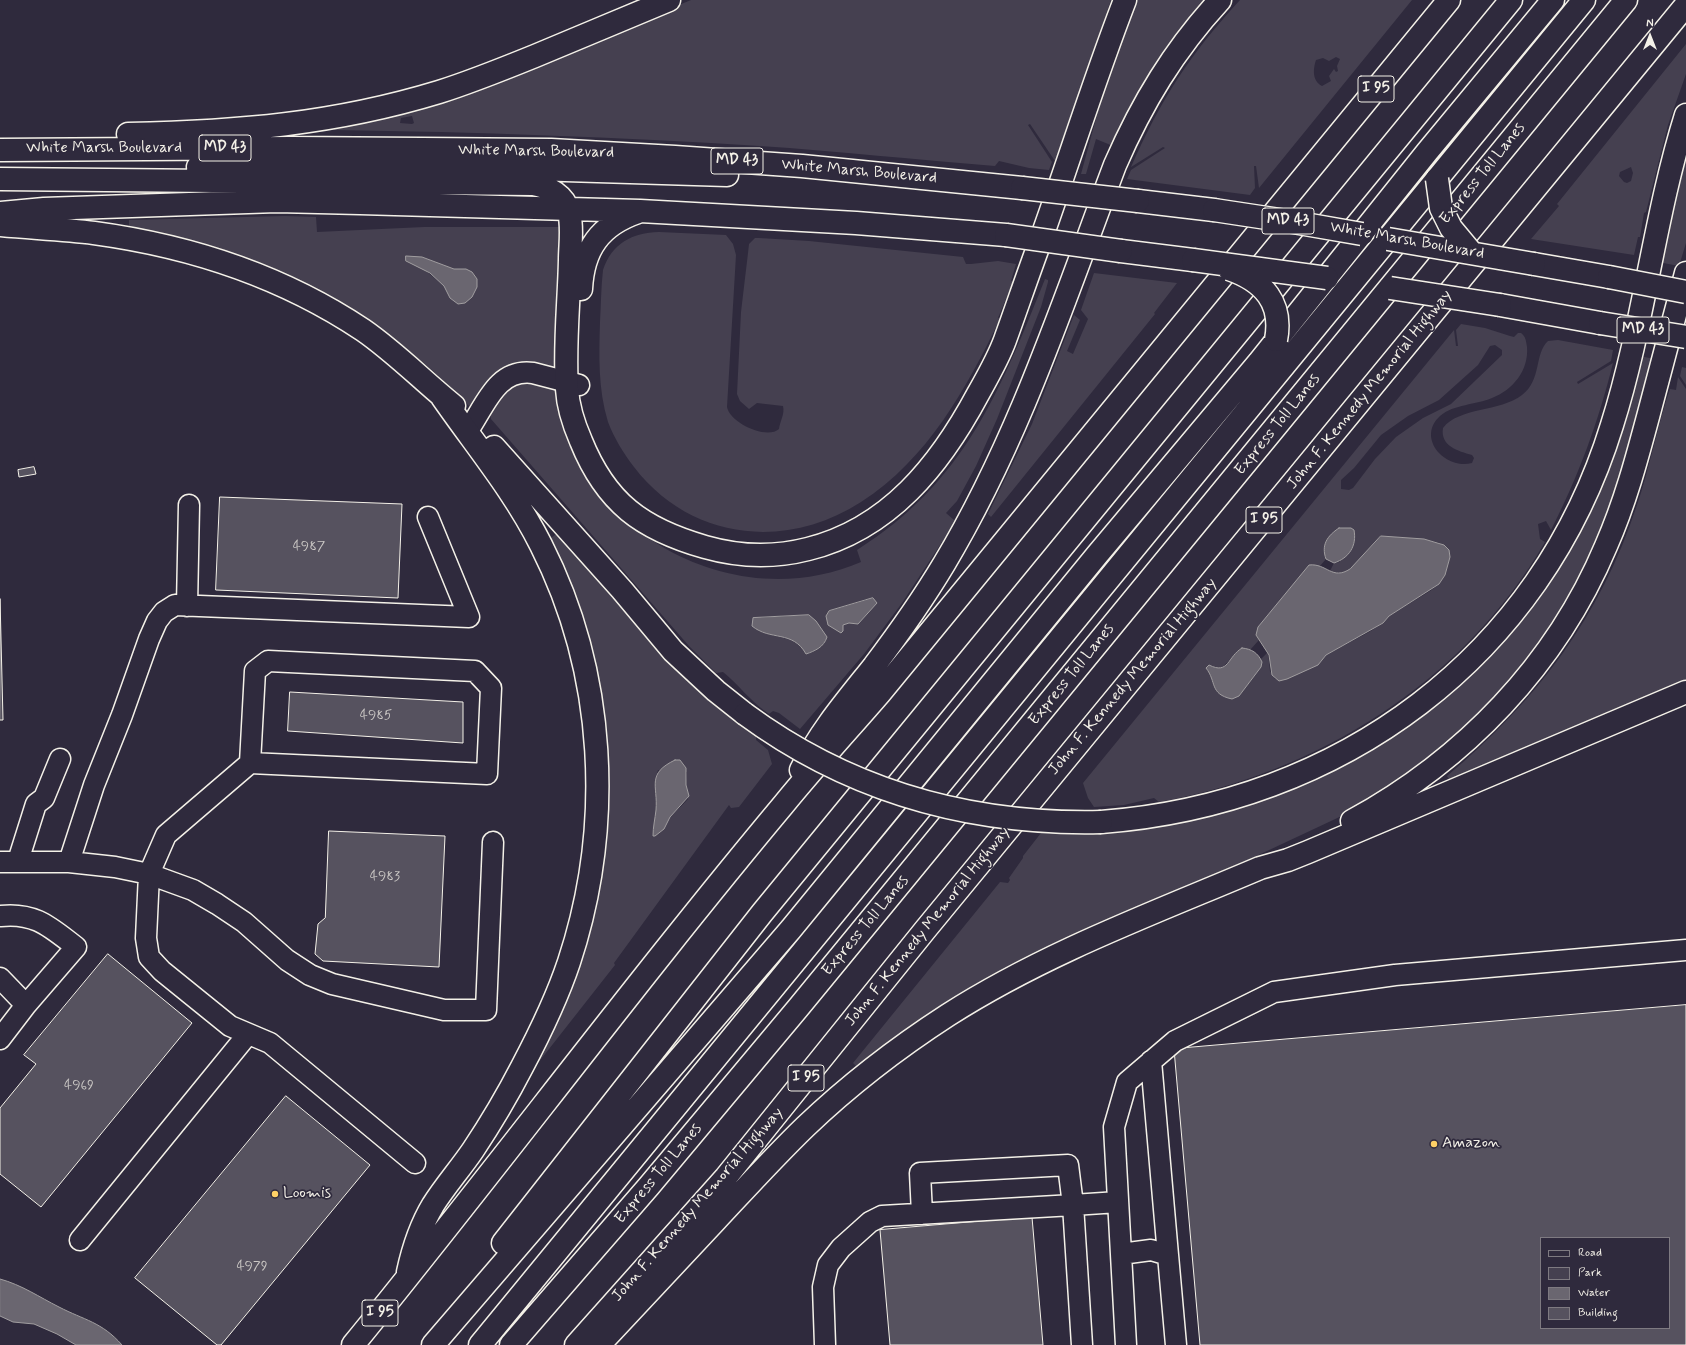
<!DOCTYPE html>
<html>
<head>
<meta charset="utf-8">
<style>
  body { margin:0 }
  #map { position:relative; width:1686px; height:1345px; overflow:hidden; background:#2f2a3d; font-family:Mynerve,sans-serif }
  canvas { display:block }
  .legend { position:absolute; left:1540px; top:1237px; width:130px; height:92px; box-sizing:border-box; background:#2f2a3d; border:1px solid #7e7a81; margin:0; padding:5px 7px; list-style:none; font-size:12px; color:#f4f1e8 }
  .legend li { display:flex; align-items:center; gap:8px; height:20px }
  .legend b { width:20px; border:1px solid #7e7a81 }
  .north { position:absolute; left:1630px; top:16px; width:40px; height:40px; -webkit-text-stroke:3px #2f2a3d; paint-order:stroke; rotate:0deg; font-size:11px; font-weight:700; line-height:16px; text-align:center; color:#f4f1e8 }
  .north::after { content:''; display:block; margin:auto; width:14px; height:18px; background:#f4f1e8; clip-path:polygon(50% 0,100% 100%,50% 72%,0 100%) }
</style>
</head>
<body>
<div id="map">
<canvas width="1686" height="1345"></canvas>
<ul class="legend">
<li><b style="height:5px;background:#2f2a3d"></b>Road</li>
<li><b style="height:11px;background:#454050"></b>Park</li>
<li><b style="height:11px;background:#6a6670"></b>Water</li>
<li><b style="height:11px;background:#56525f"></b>Building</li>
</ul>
<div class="north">N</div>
</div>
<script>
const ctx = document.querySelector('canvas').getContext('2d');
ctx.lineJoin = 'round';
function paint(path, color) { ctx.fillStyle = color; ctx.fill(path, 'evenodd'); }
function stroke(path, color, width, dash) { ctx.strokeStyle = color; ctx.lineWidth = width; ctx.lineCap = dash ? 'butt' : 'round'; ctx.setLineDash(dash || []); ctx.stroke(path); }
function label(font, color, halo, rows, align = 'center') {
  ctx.font = font + ' Mynerve,sans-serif'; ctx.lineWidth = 3.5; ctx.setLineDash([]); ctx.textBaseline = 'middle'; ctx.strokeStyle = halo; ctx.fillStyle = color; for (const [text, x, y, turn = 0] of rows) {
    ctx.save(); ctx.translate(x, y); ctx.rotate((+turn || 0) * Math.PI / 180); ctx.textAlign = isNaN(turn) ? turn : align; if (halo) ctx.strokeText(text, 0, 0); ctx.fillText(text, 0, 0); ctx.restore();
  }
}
paint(new Path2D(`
  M691 0H1111L1055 161 1030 124 1028 125 1052 162 1049 170 1029 168 999 161 995 166C917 160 838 151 760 146 618 137 476 132 334 130L335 126 609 34ZM412 116 414 123 412 124 400 123 401 118Z
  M1134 0H1209L1113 146 1096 139 1086 174H1081L1107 78Z
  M1240 0H1412L1259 188 1256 166H1254L1255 188 1250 195 1127 179 1131 170 1165 148 1163 147 1131 167C1161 99 1190 54 1240 0ZM1336 57 1340 59 1337 66 1338 71 1336 72 1334 69 1329 76 1331 81 1322 86C1312 81 1313 69 1316 60L1323 58 1329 61Z
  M1686 44V74L1668 125 1646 212 1644 213 1640 237H1638L1634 255 1531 239 1559 206 1557 204ZM1631 167 1633 173 1631 181 1627 183 1624 182 1619 176 1620 172Z
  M1686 145V243L1679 266 1658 262Z
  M285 216 316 217 317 232 424 227H563L557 369 535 367 469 406C378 310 260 248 129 228V220ZM422 257 454 269H466L458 304 450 298 444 286 425 270Z
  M659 232 726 235 733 244 736 255 727 407C730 423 767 440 779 429 780 421 785 414 783 406L757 403 749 409 740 401 737 394 741 312 748 253 749 244 755 238H759L809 241 963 257 966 264H971L998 261 1016 264 1011 281 1013 282 998 318 1000 319C966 389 928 459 861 502 785 551 690 540 634 467 624 454 614 438 608 422 598 389 599 356 600 322 601 305 601 287 603 270 612 243 632 233 659 232Z
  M1094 273 1177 283 1154 313 1155 314 991 517 988 514 1032 424 1074 315 1080 320 1067 351 1073 354 1088 319 1081 310Z
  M1045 279 1048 280V282L1041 307 997 419 976 466 957 501 946 513 954 520 967 500 1005 422 946 544 942 542 902 603 864 654 800 729 779 713 773 711 769 714C751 702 739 685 723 672L716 673 689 646 491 419C487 400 508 390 521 380 532 383 546 384 555 391 563 398 563 422 566 432 570 444 575 457 582 468 639 561 759 606 861 562L857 550C965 482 1000 391 1045 279ZM866 599 877 603 858 624 849 623 843 625 829 611ZM799 615C814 620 825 626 825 643L815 651 806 654 801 646 795 641 758 631 761 617Z
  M1461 324 1485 328 1510 336 1514 337 1518 333H1521C1526 337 1526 341 1527 347 1529 370 1513 390 1492 398 1476 405 1454 404 1440 416 1416 438 1445 470 1472 463L1474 458 1472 455C1458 451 1440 446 1443 428 1459 407 1500 412 1522 395 1542 380 1534 354 1548 341L1558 340 1613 350 1611 361 1577 382 1578 384 1613 363C1598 423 1579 475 1551 530L1546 521 1538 524 1540 539 1545 542C1464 682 1316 774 1159 802L1154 798 1124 805 1094 807 1088 798 1083 783 1454 330 1456 346H1458L1456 330ZM1495 345 1502 350V355L1451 404 1423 418 1396 437 1375 459 1353 488 1349 490 1341 489V480L1354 468 1381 435 1408 416 1439 400 1478 365 1490 346ZM1334 531 1340 562 1334 563 1330 571C1337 575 1343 574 1350 569L1381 536 1424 539 1440 543 1450 557 1445 575 1439 584 1430 591 1389 616 1383 623 1369 632 1326 655 1318 665 1275 679 1270 671 1268 652 1261 659 1262 662 1259 670 1239 696 1234 698C1209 697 1217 683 1206 668L1209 665 1219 669 1222 668 1239 650H1250L1259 640 1256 635 1258 627 1305 570 1309 565 1320 566 1326 559C1321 546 1326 541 1334 531Z
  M1639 356 1655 359 1626 465 1598 546 1550 632 1491 705 1421 767 1348 813 1250 859 1060 941 1006 968 977 984 919 1020 857 1067 853 1063 1000 882 1008 883 1010 880 1009 878 1023 858V856L1041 833 1050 834 1055 831 1117 830 1187 820 1227 810 1291 789 1351 760 1524 614Z
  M1682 367 1686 368V385L1680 376Z
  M1678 377 1686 389V683L1451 783 1447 776C1537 700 1600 618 1637 505 1650 467 1657 427 1670 389L1676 390Z
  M558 533 727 714 756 734V740L768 750 772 764 739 807 731 808 729 805 614 963 615 965 538 1063 535 1061 606 811 548 540ZM658 770 687 772 686 785 688 799C683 805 675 811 670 817 664 825 663 833 653 836L656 810 655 779Z`), '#454050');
const water = new Path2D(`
  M406 256 422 257 454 269H466L472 272 477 279V287L472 297 465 303 458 304 450 298 444 286 430 273 406 261Z
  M1339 528H1351L1354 530C1357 546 1349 558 1334 563L1326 559C1321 545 1327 536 1339 528Z
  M1381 536 1424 539 1444 545 1449 550 1450 557 1445 575 1439 584 1389 616 1383 623 1326 655 1318 665 1287 679 1279 681 1272 675 1269 655 1256 635 1258 627 1309 565C1327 563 1332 581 1350 569Z
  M873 598 877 603 858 624 849 623 843 625V631L841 633 828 625 826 616 829 611Z
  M809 615 816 621 827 637C824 647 815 651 806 654 793 630 770 641 752 626L753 618Z
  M1242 648C1252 649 1258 653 1262 662L1261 667 1239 696 1232 699C1209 694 1217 682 1206 668L1209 665C1229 675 1227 657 1242 648Z
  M675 760H680L686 768V785L689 796 670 817 664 829 655 836H653C653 827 655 819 656 810 658 785 646 774 675 760Z
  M0 1279C22 1285 39 1297 59 1307 84 1320 102 1322 122 1345H76L57 1334 34 1324 13 1322 0 1316Z`);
paint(water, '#6a6670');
stroke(water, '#a19ea0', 1);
const building = new Path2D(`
  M34 467 36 474 19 477 18 470Z
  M220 497 402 504 398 598 216 590Z
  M0 599 3 720H0Z
  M290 692 463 702V743L288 731Z
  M329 831 445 836 439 967 323 961 315 954 318 924 325 918Z
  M108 954 192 1023 41 1207 0 1174V1108L36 1064 24 1055Z
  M1686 1005V1345H1200L1174 1049ZM1541 1238H1669V1328H1541Z
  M286 1096 370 1165 221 1345H217L135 1278Z
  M1032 1217 1043 1345H890L880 1230Z`);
paint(building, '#56525f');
stroke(building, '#f4f1e8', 1);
const minor = new Path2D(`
  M467 432C485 407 496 368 533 373L579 385
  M187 606 189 505
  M250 763 487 774 491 688 475 671 268 661 255 671 250 763 166 835 149 874 146 938 149 957 162 971 230 1026 270 1043 415 1163
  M18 861 36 804 44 798 60 759
  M0 862H69L115 867 149 874 193 890 217 904 244 922 287 960 310 975 332 984 444 1010H486L493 842
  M69 862 94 785 122 715 149 639 157 621 164 612 175 605 469 617 428 517
  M0 916C35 912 50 927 76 947L26 1005 0 1039
  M0 978 26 1005
  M1151 1061 1168 1255
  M80 1240 248 1034
  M1121 1254 1151 1250 1168 1255 1176 1345
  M825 1345 823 1287 828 1265 841 1248 870 1222 882 1216 1073 1205 1068 1165 920 1173 922 1214
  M1082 1345 1073 1205 1118 1202
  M1126 1345 1114 1127 1127 1082 1175 1041 1274 992 1395 975 1686 950`);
const highway = new Path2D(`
  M128 134C237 132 334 124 439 92 471 82 503 69 535 56 580 37 624 19 669 0
  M0 150 291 148 551 150 675 157 802 166 1022 188
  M198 167 436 166 727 175
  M0 179 533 184C549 187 564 195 569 212 573 227 570 245 570 260 569 303 564 346 567 389 568 407 574 425 581 441 606 503 642 529 705 547 740 557 773 558 808 549 889 529 940 465 978 394 988 376 998 359 1005 340 1017 307 1028 274 1040 242 1069 161 1094 80 1125 0
  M1138 201 1214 210
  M0 213 44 209 277 201 360 203 640 211 856 223 1006 235
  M0 225C31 228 63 229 94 233 190 246 282 276 363 330 395 352 423 381 454 406
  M1121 251 1193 260
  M1534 264 1609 277
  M581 289C583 249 600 225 638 212
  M1500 305 1600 323
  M494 447 622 590 673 651 716 691 745 714
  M801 770C820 731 847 700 874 666 899 633 923 599 944 564 1019 439 1064 300 1115 165 1142 103 1174 50 1220 0
  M1352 821C1464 760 1556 665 1606 546 1625 503 1637 458 1649 413 1661 366 1674 320 1686 273
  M1101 822C1340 804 1541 657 1612 425 1644 324 1654 217 1686 115
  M503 1243 762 913 1511 0
  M408 1272C413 1249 421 1225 433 1205 445 1186 460 1169 473 1150 491 1123 507 1096 522 1067 540 1033 557 998 569 962 614 825 606 673 541 545 514 491 476 446 442 397
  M353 1345C499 1166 636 981 784 804 815 766 848 730 880 693L1449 0
  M433 1345 791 929 1097 555 1259 362 1427 152 1553 0
  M480 1345 1584 0
  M511 1345 649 1186 798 1008 1626 0
  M576 1345 726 1177 925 930 1686 5
  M599 1345C638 1303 677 1262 716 1220 745 1189 774 1157 805 1127 849 1085 897 1048 948 1015 1045 953 1154 913 1260 868L1288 860 1308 852 1686 692`);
stroke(minor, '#f4f1e8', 23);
stroke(highway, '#f4f1e8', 25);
stroke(minor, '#2f2a3d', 20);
stroke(highway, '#2f2a3d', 22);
const highwayBridge = new Path2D(`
  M1437 179 1441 208 1451 228 1471 252
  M1022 188 1138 201
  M1214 210 1293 222 1362 234
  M1006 235 1121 251
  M1388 239 1534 264
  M1193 260 1327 278
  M1229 269C1264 281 1283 303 1276 340
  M1609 277 1686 292
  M1390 288 1500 305
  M1600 323 1686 337
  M745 714C851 792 971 825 1101 822`);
stroke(highwayBridge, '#f4f1e8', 25, []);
stroke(highwayBridge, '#2f2a3d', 22);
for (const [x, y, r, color] of [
  [1434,1144,4,"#ffd166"],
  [275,1194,4,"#ffd166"]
]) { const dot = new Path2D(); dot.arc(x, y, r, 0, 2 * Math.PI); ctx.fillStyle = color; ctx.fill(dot); stroke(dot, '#2f2a3d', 1.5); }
label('14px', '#ccc9c6', null, [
  ["4987",309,547],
  ["4985",376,716],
  ["4983",385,877],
  ["4969",79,1086],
  ["4979",252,1267]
]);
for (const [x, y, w] of [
  [1376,89,36],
  [225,148,52],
  [737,161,52],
  [1288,221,52],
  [1643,330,52],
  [1264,520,36],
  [806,1078,36],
  [380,1313,36]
]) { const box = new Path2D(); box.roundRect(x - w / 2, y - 13, w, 26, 3); ctx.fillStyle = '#2f2a3d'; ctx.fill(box); stroke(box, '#f4f1e8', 1); }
label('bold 15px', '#f4f1e8', null, [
  ["I 95",1376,89],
  ["MD 43",225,148],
  ["MD 43",737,161],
  ["MD 43",1288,221],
  ["MD 43",1643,330],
  ["I 95",1264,520],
  ["I 95",806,1078],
  ["I 95",380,1313]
]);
label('16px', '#f4f1e8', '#2f2a3d', [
  ["White Marsh Boulevard",104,149],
  ["White Marsh Boulevard",536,152,1],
  ["White Marsh Boulevard",859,172,5],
  ["Express Toll Lanes",1483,174,-51],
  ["White Marsh Boulevard",1407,241,10],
  ["John F. Kennedy Memorial Highway",1370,390,-51],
  ["Express Toll Lanes",1278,425,-51],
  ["Express Toll Lanes",1072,675,-51],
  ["John F. Kennedy Memorial Highway",1133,677,-50],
  ["Express Toll Lanes",866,926,-50],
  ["John F. Kennedy Memorial Highway",928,927,-51],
  ["Express Toll Lanes",659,1174,-50],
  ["John F. Kennedy Memorial Highway",698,1205,-49]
]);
label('16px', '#f4f1e8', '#2f2a3d', [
  ["Amazon",1442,1144],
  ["Loomis",283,1194]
], 'left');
</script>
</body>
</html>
